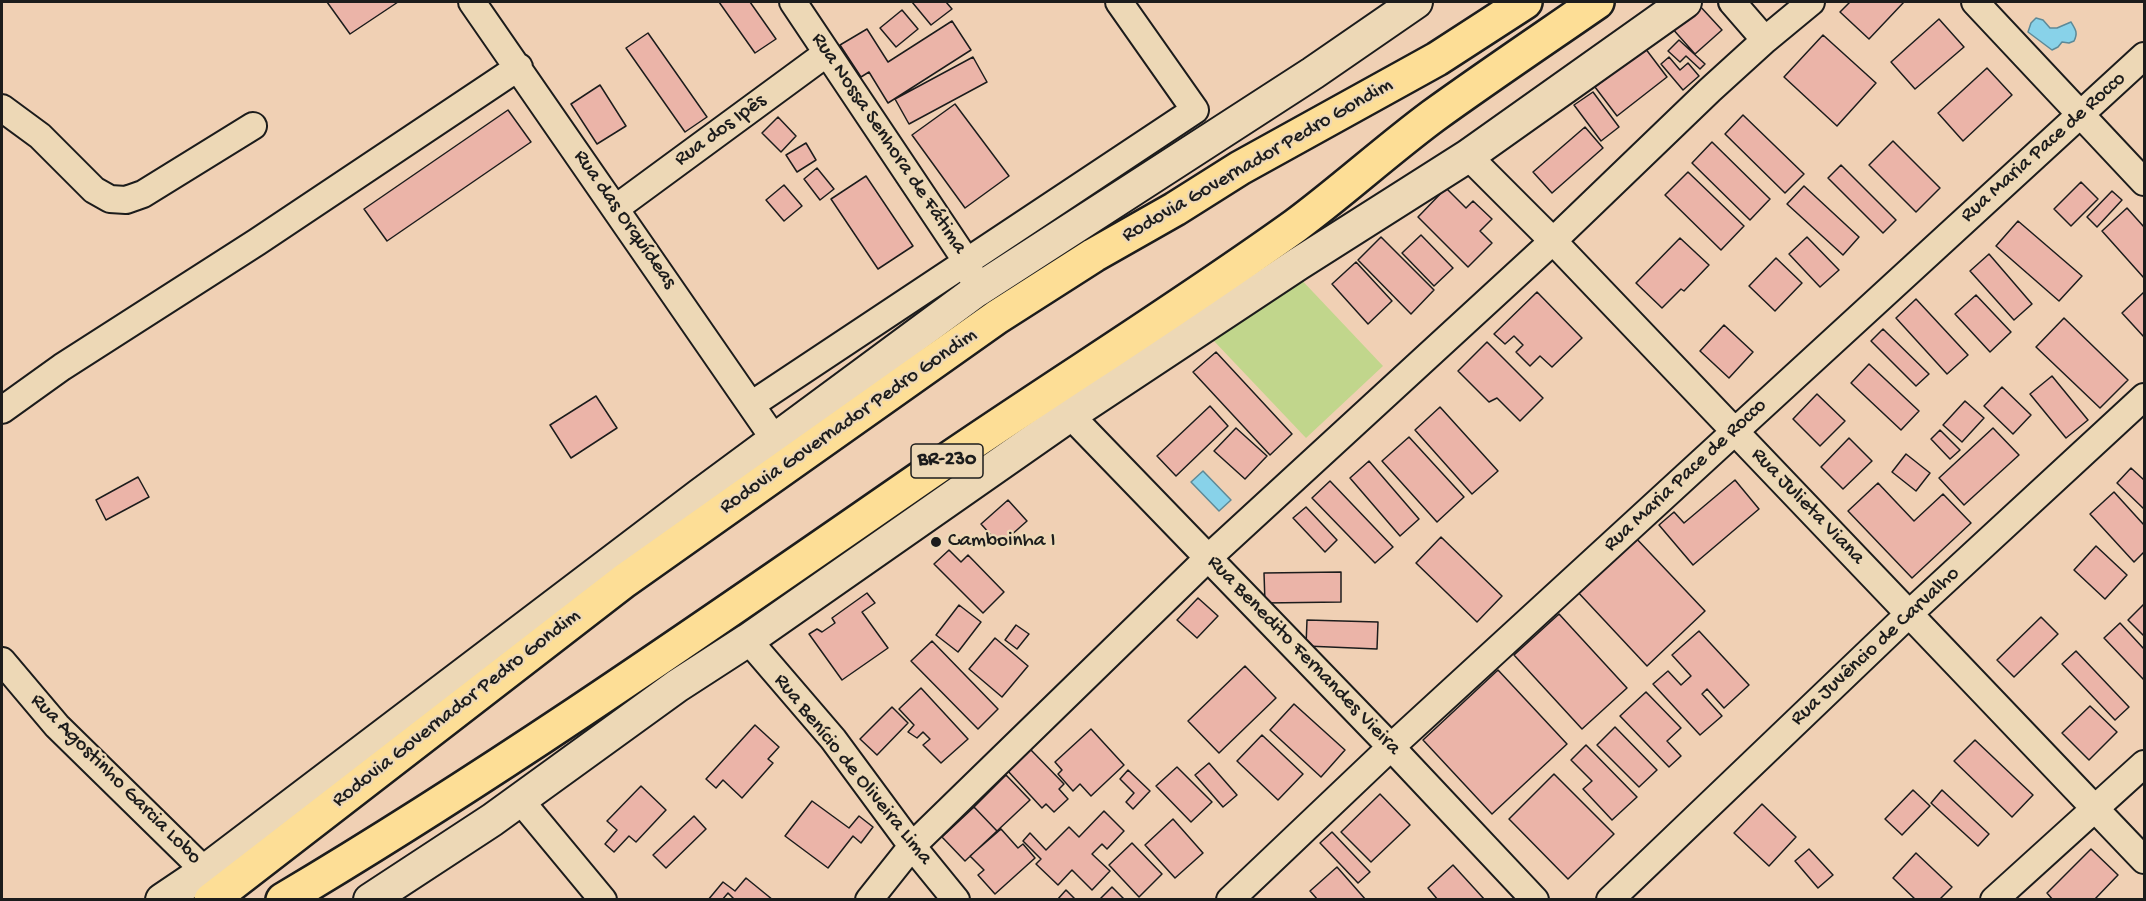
<!DOCTYPE html>
<html>
<head>
<meta charset="utf-8">
<style>
  body { margin:0 }
  #map { position:relative; width:2146px; height:901px; overflow:hidden; background:#f0d0b4; font-family:"Gochi Hand",sans-serif }
  canvas { display:block }
  .frame { position:absolute; inset:0; border:3px solid #1c1c1c; pointer-events:none }
</style>
</head>
<body>
<div id="map">
<canvas width="2146" height="901"></canvas>
<div class="frame"></div>
</div>
<script>
const ctx = document.querySelector('canvas').getContext('2d');
ctx.lineJoin = 'round';
function paint(path, color) { ctx.fillStyle = color; ctx.fill(path, 'evenodd'); }
function stroke(path, color, width, dash) { ctx.strokeStyle = color; ctx.lineWidth = width; ctx.lineCap = dash ? 'butt' : 'round'; ctx.setLineDash(dash || []); ctx.stroke(path); }
function label(font, color, halo, rows, align = 'center') {
  ctx.font = font + ' "Gochi Hand",sans-serif'; ctx.lineWidth = 4.5; ctx.setLineDash([]); ctx.textBaseline = 'middle'; ctx.strokeStyle = halo; ctx.fillStyle = color; for (const [text, x, y, turn = 0] of rows) {
    ctx.save(); ctx.translate(x, y); ctx.rotate((+turn || 0) * Math.PI / 180); ctx.textAlign = isNaN(turn) ? turn : align; if (halo) ctx.strokeText(text, 0, 0); ctx.fillText(text, 0, 0); ctx.restore();
  }
}
paint(new Path2D(`
  M1296 274 1383 366 1306 438 1213 340Z`), '#c1d68c');
const water = new Path2D(`
  M2036 18 2043 20 2050 28H2057L2071 22C2076 30 2078 33 2074 41L2069 43 2062 42 2058 47 2052 50 2028 32 2031 23Z
  M1203 471 1231 500 1219 511 1191 482Z`);
paint(water, '#88d2e9');
stroke(water, '#5d8997', 1.5);
const building = new Path2D(`
  M327 2H398L350 34Z
  M719 2H750L776 39 755 53Z
  M912 2H946L952 9 931 25Z
  M1850 2H1904L1869 39 1840 12Z
  M1698 4 1722 30 1695 54 1671 27Z
  M902 10 918 29 896 47 880 28Z
  M1939 19 1964 47 1915 89 1891 62Z
  M952 21 971 50 888 103 869 72 861 77 840 45 867 29 888 62Z
  M648 33 707 117 685 132 626 48Z
  M1823 35 1876 83 1837 126 1784 77Z
  M1679 40 1705 64 1700 69 1686 56 1680 62 1668 51Z
  M1645 48 1667 77 1617 116 1595 87Z
  M973 57 987 82 909 124 895 99Z
  M1669 57 1680 70 1688 63 1699 76 1683 90 1661 64Z
  M1987 68 2012 95 1963 141 1938 113Z
  M600 85 626 126 597 144 571 104Z
  M1593 92 1619 127 1601 141 1574 105Z
  M955 104 1009 176 965 208 912 135Z
  M508 110 531 142 387 241 364 209Z
  M1743 115 1804 174 1785 193 1725 134Z
  M778 117 796 136 781 152 762 133Z
  M1585 127 1603 148 1552 193 1533 172Z
  M1893 141 1940 188 1916 212 1869 165Z
  M1712 142 1770 199 1750 220 1692 163Z
  M806 143 816 160 797 172 786 155Z
  M1841 165 1896 220 1883 233 1828 178Z
  M817 168 834 189 820 200 804 179Z
  M1688 172 1744 226 1721 250 1665 195Z
  M866 176 913 246 878 269 831 199Z
  M2081 182 2098 199 2071 226 2054 209Z
  M784 185 802 206 784 221 766 200Z
  M1804 186 1859 237 1843 255 1787 204Z
  M1446 188 1466 208 1473 201 1492 219 1480 231 1492 243 1468 267 1418 217Z
  M2112 191 2122 200 2097 227 2087 217Z
  M2127 208 2144 227V278L2102 231Z
  M2018 221 2082 276 2059 301 1996 246Z
  M1421 235 1453 268 1434 286 1402 253Z
  M1381 237 1434 290 1411 314 1358 260Z
  M1807 237 1839 270 1820 287 1789 254Z
  M1680 238 1709 265 1684 291 1681 289 1662 308 1636 283Z
  M1989 254 2032 304 2014 320 1970 271Z
  M1776 258 1802 283 1775 311 1749 286Z
  M1356 262 1392 301 1368 324 1332 284Z
  M1537 292 1582 338 1552 367 1540 356 1530 366 1516 352 1523 345 1514 336 1505 344 1494 334Z
  M2144 292V337L2122 313Z
  M1976 295 2011 332 1990 352 1955 314Z
  M1916 299 1968 355 1947 374 1896 318Z
  M2064 318 2128 380 2100 408 2036 347Z
  M1724 325 1753 352 1729 378 1700 351Z
  M1883 329 1929 374 1916 386 1871 341Z
  M1487 342 1543 398 1520 421 1497 398 1489 402 1458 371Z
  M1216 352 1292 434 1270 455 1193 372Z
  M1869 364 1919 411 1901 430 1851 383Z
  M2052 376 2088 420 2066 438 2030 394Z
  M2002 387 2031 415 2013 434 1984 406Z
  M1817 394 1845 421 1820 446 1793 419Z
  M596 396 617 428 571 458 550 425Z
  M1965 401 1984 418 1962 442 1943 425Z
  M1210 406 1228 426 1176 476 1157 456Z
  M1440 407 1498 471 1472 494 1415 430Z
  M1236 428 1267 456 1245 479 1214 451Z
  M1993 428 2019 455 1964 505 1939 478Z
  M1940 430 1960 450 1950 459 1931 439Z
  M1409 437 1464 497 1437 522 1382 461Z
  M1849 438 1872 461 1843 489 1821 467Z
  M1906 454 1930 473 1916 491 1892 472Z
  M1369 461 1419 519 1400 536 1350 478Z
  M2131 468 2144 480V509L2117 483Z
  M138 477 149 497 106 520 96 500Z
  M1735 480 1759 509 1693 565 1659 525 1674 512 1684 523Z
  M1330 481 1393 547 1375 563 1312 498Z
  M1878 483 1914 521 1943 494 1971 523 1912 578 1848 511Z
  M2114 492 2144 525V552L2134 562 2090 514Z
  M1008 500 1027 521 1000 545 981 524Z
  M1306 507 1337 540 1325 552 1293 518Z
  M1633 535 1705 611 1647 666 1575 589Z
  M1441 537 1502 596 1477 622 1416 563Z
  M2096 546 2127 575 2105 599 2074 570Z
  M949 550 961 562 968 555 1004 592 983 613 934 564Z
  M1341 572V602L1265 603 1264 573Z
  M867 593 875 603 862 612 888 648 842 680 809 634 817 629 822 632 835 623 832 618Z
  M1198 598 1218 616 1197 638 1177 620Z
  M2144 604V636L2128 620Z
  M959 605 981 622 958 652 936 635Z
  M1559 614 1627 688 1582 729 1514 655Z
  M2041 617 2058 634 2014 677 1997 660Z
  M1307 620 1378 622 1377 649 1306 646Z
  M2120 623 2144 649V680L2104 638Z
  M1016 625 1029 634 1017 649 1005 640Z
  M1699 631 1749 685 1724 708 1707 689 1702 694 1722 716 1700 735 1653 684 1668 671 1681 685 1691 676 1672 655Z
  M995 638 1028 666 1002 697 969 669Z
  M932 641 998 709 978 729 911 661Z
  M2076 651 2129 707 2115 720 2062 664Z
  M1245 666 1276 698 1219 753 1188 721Z
  M1498 670 1567 744 1492 814 1423 740Z
  M921 688 968 739 941 763 923 745 930 739 923 732 917 738 908 732 914 725 899 709Z
  M1646 692 1681 728 1667 741 1681 756 1669 767 1620 716Z
  M1294 704 1345 750 1321 777 1270 730Z
  M2090 706 2117 732 2089 760 2062 733Z
  M892 707 908 723 877 755 860 739Z
  M755 725 779 747 768 759 773 763 742 798 723 780 716 788 706 779Z
  M1615 727 1657 770 1639 787 1597 745Z
  M1091 729 1124 765 1091 796 1080 784 1073 791 1058 774 1062 770 1055 762Z
  M1262 735 1303 774 1278 800 1237 761Z
  M1975 740 2033 795 2012 817 1954 761Z
  M1586 745 1637 797 1612 820 1583 789 1592 781 1571 760Z
  M1030 749 1064 784 1059 789 1068 799 1054 812 1046 804 1042 808 1007 770Z
  M1209 763 1237 795 1223 807 1195 775Z
  M1177 767 1212 802 1191 822 1156 786Z
  M1128 770 1150 791 1133 809 1126 802 1134 793 1120 779Z
  M1554 774 1614 834 1568 879 1509 819Z
  M1006 775 1030 800 997 831 974 807Z
  M641 786 666 810 636 842 629 836 614 852 605 844 617 830 607 821Z
  M1913 790 1930 806 1902 835 1885 819Z
  M1942 790 1989 834 1978 846 1931 803Z
  M1380 794 1410 825 1371 862 1341 832Z
  M812 801 849 828 859 816 873 827 861 843 853 836 828 868 785 836Z
  M1762 804 1796 837 1769 866 1734 833Z
  M974 807 997 831 965 861 942 837Z
  M1104 811 1124 831 1107 849 1102 844 1092 854 1110 871 1092 890 1072 870 1058 885 1036 864 1041 859 1023 841 1030 833 1046 850 1069 827 1079 837Z
  M694 816 706 829 666 868 653 855Z
  M1173 819 1203 853 1175 878 1145 845Z
  M1001 829 1018 848 1023 844 1035 858 995 894 978 875 984 870 970 856Z
  M1332 832 1370 872 1358 883 1320 843Z
  M1132 843 1162 874 1139 897 1109 865Z
  M1809 849 1833 875 1818 888 1795 861Z
  M2091 849 2118 875 2094 900H2053L2047 893Z
  M1916 853 1952 887 1939 900H1916L1893 878Z
  M1453 865 1485 900H1438L1428 888Z
  M1337 867 1366 900H1318L1310 891Z
  M746 878 773 900H735L728 893 722 900H708L723 882 735 891Z
  M1112 887 1125 900H1099Z
  M1066 890 1076 900H1057Z`);
paint(building, '#ebb4a8');
stroke(building, '#1c1c1c', 1.5);
const minor = new Path2D(`
  M472 2 775 440
  M793 2 967 262 972 277
  M1732 2 1765 40
  M1975 2 2144 182
  M2 108 40 136 94 190 110 199 126 200 143 194 253 126
  M1468 156 1553 241 2144 860
  M616 208 827 53
  M751 405 1195 110 1119 2
  M2 410 62 367 257 242 519 67
  M1070 415 1391 747 1535 900
  M748 640 833 739 912 846 956 900
  M2 661 57 726 205 871
  M520 800 603 900
  M869 900 912 846 1208 558 1553 241 1710 90 1765 40 1811 2
  M1230 900 1391 747 2144 56
  M1610 900 1910 613 2144 397
  M1994 900 2144 764`);
const tertiary = new Path2D(`
  M162 900 205 871 700 495 976 291 1313 73 1416 2
  M370 900 492 820 677 686 748 640 1070 415 1298 264 1468 156 1685 2`);
const trunk = new Path2D(`
  M211 900 624 581 997 317 1094 255 1175 209 1240 168 1437 59 1525 2
  M283 900C508 766 721 616 937 467 1055 386 1178 310 1295 226 1342 191 1386 151 1433 116 1487 77 1542 40 1597 2`);
stroke(minor, '#1c1c1c', 30);
stroke(tertiary, '#1c1c1c', 36);
stroke(trunk, '#1c1c1c', 38);
stroke(minor, '#edd8b6', 26);
stroke(tertiary, '#edd8b6', 32);
stroke(trunk, '#fdde96', 33);
for (const [x, y, r, color] of [
  [936,542,6,"#1c1c1c"]
]) { const dot = new Path2D(); dot.arc(x, y, r, 0, 2 * Math.PI); ctx.fillStyle = color; ctx.fill(dot); stroke(dot, '#edd8b6', 2); }
for (const [x, y, w] of [
  [947,461,72]
]) { const box = new Path2D(); box.roundRect(x - w / 2, y - 17, w, 34, 4.5); ctx.fillStyle = '#edd8b6'; ctx.fill(box); stroke(box, '#1c1c1c', 1.5); }
label('bold 20px', '#1c1c1c', null, [
  ["BR-230",947,461]
]);
label('21px', '#1c1c1c', '#edd8b6', [
  ["Rua dos Ipês",721,131,-36],
  ["Rua Nossa Senhora de Fátima",888,144,56],
  ["Rua Maria Pace de Rocco",2044,148,-42],
  ["Rodovia Governador Pedro Gondim",1258,161,-30],
  ["Rua das Orquídeas",624,220,55],
  ["Rodovia Governador Pedro Gondim",849,422,-35],
  ["Rua Maria Pace de Rocco",1686,476,-43],
  ["Rua Julieta Viana",1807,507,46],
  ["Rua Juvêncio de Carvalho",1876,647,-43],
  ["Rua Benedito Fernandes Vieira",1303,656,46],
  ["Rodovia Governador Pedro Gondim",457,709,-38],
  ["Rua Benício de Oliveira Lima",852,770,51],
  ["Rua Agostinho Garcia Lobo",115,780,45]
]);
label('21px', '#1c1c1c', '#edd8b6', [
  ["Camboinha I",948,542]
], 'left');
</script>
</body>
</html>
